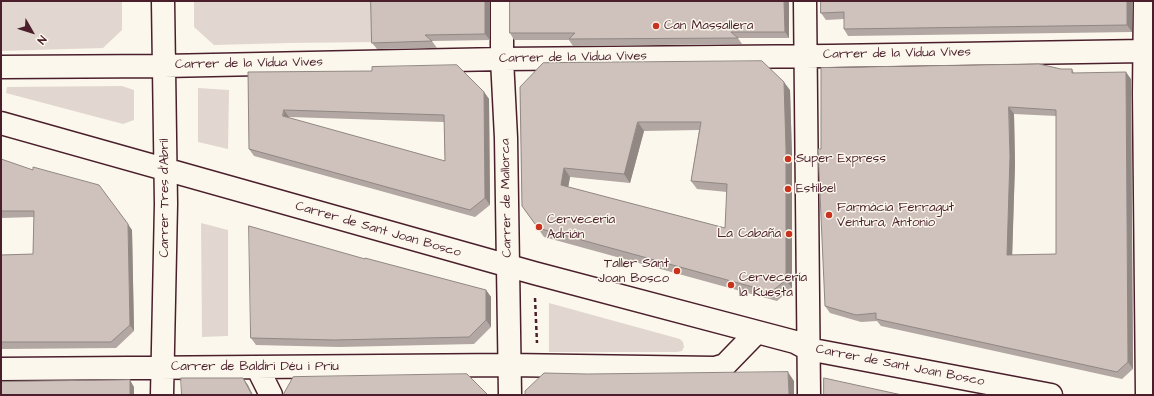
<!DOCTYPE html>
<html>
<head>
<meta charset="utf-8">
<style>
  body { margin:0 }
  #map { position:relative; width:1154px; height:396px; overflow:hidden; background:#fbf7ec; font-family:"Architects Daughter",sans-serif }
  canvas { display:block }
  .frame { position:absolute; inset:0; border:2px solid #4a1f2b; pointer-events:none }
  .north { position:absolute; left:12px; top:12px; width:40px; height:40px; -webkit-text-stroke:3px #fbf7ec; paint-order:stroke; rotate:129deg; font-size:11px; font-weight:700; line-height:16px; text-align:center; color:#4a1f2b }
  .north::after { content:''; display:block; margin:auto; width:14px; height:18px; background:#4a1f2b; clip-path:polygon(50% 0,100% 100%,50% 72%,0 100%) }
</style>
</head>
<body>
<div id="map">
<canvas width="1154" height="396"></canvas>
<div class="frame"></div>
<div class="north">N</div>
</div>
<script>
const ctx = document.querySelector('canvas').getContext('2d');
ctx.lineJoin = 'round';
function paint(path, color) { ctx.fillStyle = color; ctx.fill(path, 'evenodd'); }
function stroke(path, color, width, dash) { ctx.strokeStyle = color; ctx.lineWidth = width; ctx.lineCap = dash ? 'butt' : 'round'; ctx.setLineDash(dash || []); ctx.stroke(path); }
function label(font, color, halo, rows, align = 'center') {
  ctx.font = font + ' "Architects Daughter",sans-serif'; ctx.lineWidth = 3; ctx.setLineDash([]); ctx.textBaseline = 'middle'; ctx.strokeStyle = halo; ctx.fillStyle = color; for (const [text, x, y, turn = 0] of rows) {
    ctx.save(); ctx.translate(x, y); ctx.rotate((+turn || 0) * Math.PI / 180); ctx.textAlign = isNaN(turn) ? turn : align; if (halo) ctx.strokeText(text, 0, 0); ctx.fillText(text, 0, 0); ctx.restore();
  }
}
paint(new Path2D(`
  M1 1H122V30L103 48 1 51Z
  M194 1H376L377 42 289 43 214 45 194 27Z
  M122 86 134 90V120L123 124 6 93 7 87Z
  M198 88 229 90 228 149 198 142Z
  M201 223 228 230V336L202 337Z
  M549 303 680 339 683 342 684 347 682 351 677 352H549Z`), '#e2d7d0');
const minor = new Path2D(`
  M502 1V59L506 138 510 395
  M805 1 809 395
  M1145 1 1144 93 1147 395
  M1 67 164 66 502 59 831 56 1144 51
  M1 123 534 273 795 342 808 349 1051 395
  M257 367 271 395
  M1 369 509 365 715 368 725 365 757 332
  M162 395 166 204 163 1`);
stroke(minor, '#4a1f2b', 25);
stroke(new Path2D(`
  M535 298 537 343`), '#4a1f2b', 2.5, [4, 3]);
stroke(minor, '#fbf7ec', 22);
paint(new Path2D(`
  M371 1H490V40L432 41 437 48 377 49 372 43Z
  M789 1V38H738L742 44 573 46 569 40H514L510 33Z
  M821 1H1132V32L848 36 844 29V19L826 20 821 13Z
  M1061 69H1072L1074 73 1131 79 1133 369 1122 379 881 326 877 321 861 322 830 313 825 306 821 149ZM1014 114 1056 116V254L1012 255 1015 164Z
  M248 72 484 92 489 99 490 205 475 217 254 156 249 149ZM289 117 444 122 445 161 289 118Z
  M520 87 790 90 792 156V288L777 301 544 237 522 206ZM699 130 691 181 697 189 727 192 725 228 568 187 570 177 630 183 644 131Z
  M1 159 132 230 134 331 116 348 1 349V255L33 254 34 217 1 218Z
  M365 259 486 290 491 297V327L474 344 339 347 256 345 251 338Z`), '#b2a7a2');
paint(new Path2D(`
  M485 1H490V40L485 34Z
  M784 1H789V38L785 32Z
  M1127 1H1132V32L1127 25Z
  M1126 72 1131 79 1133 369 1128 362Z
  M784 82 790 90 792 156V288L786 280Z
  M484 92 489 99 490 205 485 198Z
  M1009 107 1014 114 1015 164 1012 262 1007 255Z
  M284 110 289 117 288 123 283 116Z
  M638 122 644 131 630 183 624 174Z
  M564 168 570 177 567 194 561 185Z
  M128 224 132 230 134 331 130 325Z
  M486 290 491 297V327L486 320Z
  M788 372 794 381V395H789Z
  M243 378 248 385 253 395H252Z
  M130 380 134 387V395H130Z`), '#918884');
const building = new Path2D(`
  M371 1H485V34L425 35 432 41 372 43Z
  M510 1H784L785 32H731L738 38 569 39 575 33H510Z
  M821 1H1127V25L844 29V12L821 13Z
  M762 61 784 82 786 148V280L771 292 538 228 522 206 520 87 543 63ZM638 122H701L691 181 727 184 725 228 561 185 564 168 624 174Z
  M1039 64 1061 69H1072V73L1126 72 1128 362 1117 372 876 319V313L856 315 825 306 818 149H821V68ZM1009 107 1056 110V254L1007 255 1010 157Z
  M457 65 484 92 485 198 470 210 249 149 248 72 372 71V67ZM284 110 444 115 445 161 283 116Z
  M1 159 33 170V167L99 185 128 224 130 325 111 342H1V255L33 254 34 211H1Z
  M249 226 365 259V258L486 290V320L469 337 334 340 251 338Z
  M788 372 789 395H525V391L544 373 587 374Z
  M467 374 488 395H283L293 377Z
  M181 378H243L252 395H182Z
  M824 378 902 395H824Z
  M130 380V395H1V382Z`);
paint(building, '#cfc2bc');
stroke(building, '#918884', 1);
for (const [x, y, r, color] of [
  [656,26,4,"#c8321e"],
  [788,159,4,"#c8321e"],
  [788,189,4,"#c8321e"],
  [829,215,4,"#c8321e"],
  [539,227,4,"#c8321e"],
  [789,234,4,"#c8321e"],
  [677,271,4,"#c8321e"],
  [731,285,4,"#c8321e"]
]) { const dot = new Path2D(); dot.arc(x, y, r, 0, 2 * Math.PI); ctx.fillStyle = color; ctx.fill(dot); stroke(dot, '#fbf7ec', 1.5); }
label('13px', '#4a1f2b', '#fbf7ec', [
  ["Can Massallera",664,26],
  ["Super Express",796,159],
  ["Estilbel",796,189],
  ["Farmàcia Ferragut",837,208],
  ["Ventura, Antonio",837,223],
  ["Cervecería",547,220],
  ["Adrián",547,235],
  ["La Cabaña",781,234,"right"],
  ["Taller Sant",669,264,"right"],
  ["Joan Bosco",669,279,"right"],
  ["Cervecería",739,278],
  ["la Kuesta",739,293]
], 'left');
label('13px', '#4a1f2b', '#fbf7ec', [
  ["Carrer de la Vídua Vives",897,54,-1],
  ["Carrer de la Vídua Vives",573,58,-1],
  ["Carrer de la Vídua Vives",249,64,-1],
  ["Carrer Tres d'Abril",165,198,-90],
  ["Carrer de Mallorca",507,198,-91],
  ["Carrer de Sant Joan Bosco",378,230,16],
  ["Carrer de Sant Joan Bosco",900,366,11],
  ["Carrer de Baldiri Déu i Priu",255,367]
]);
</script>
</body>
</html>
